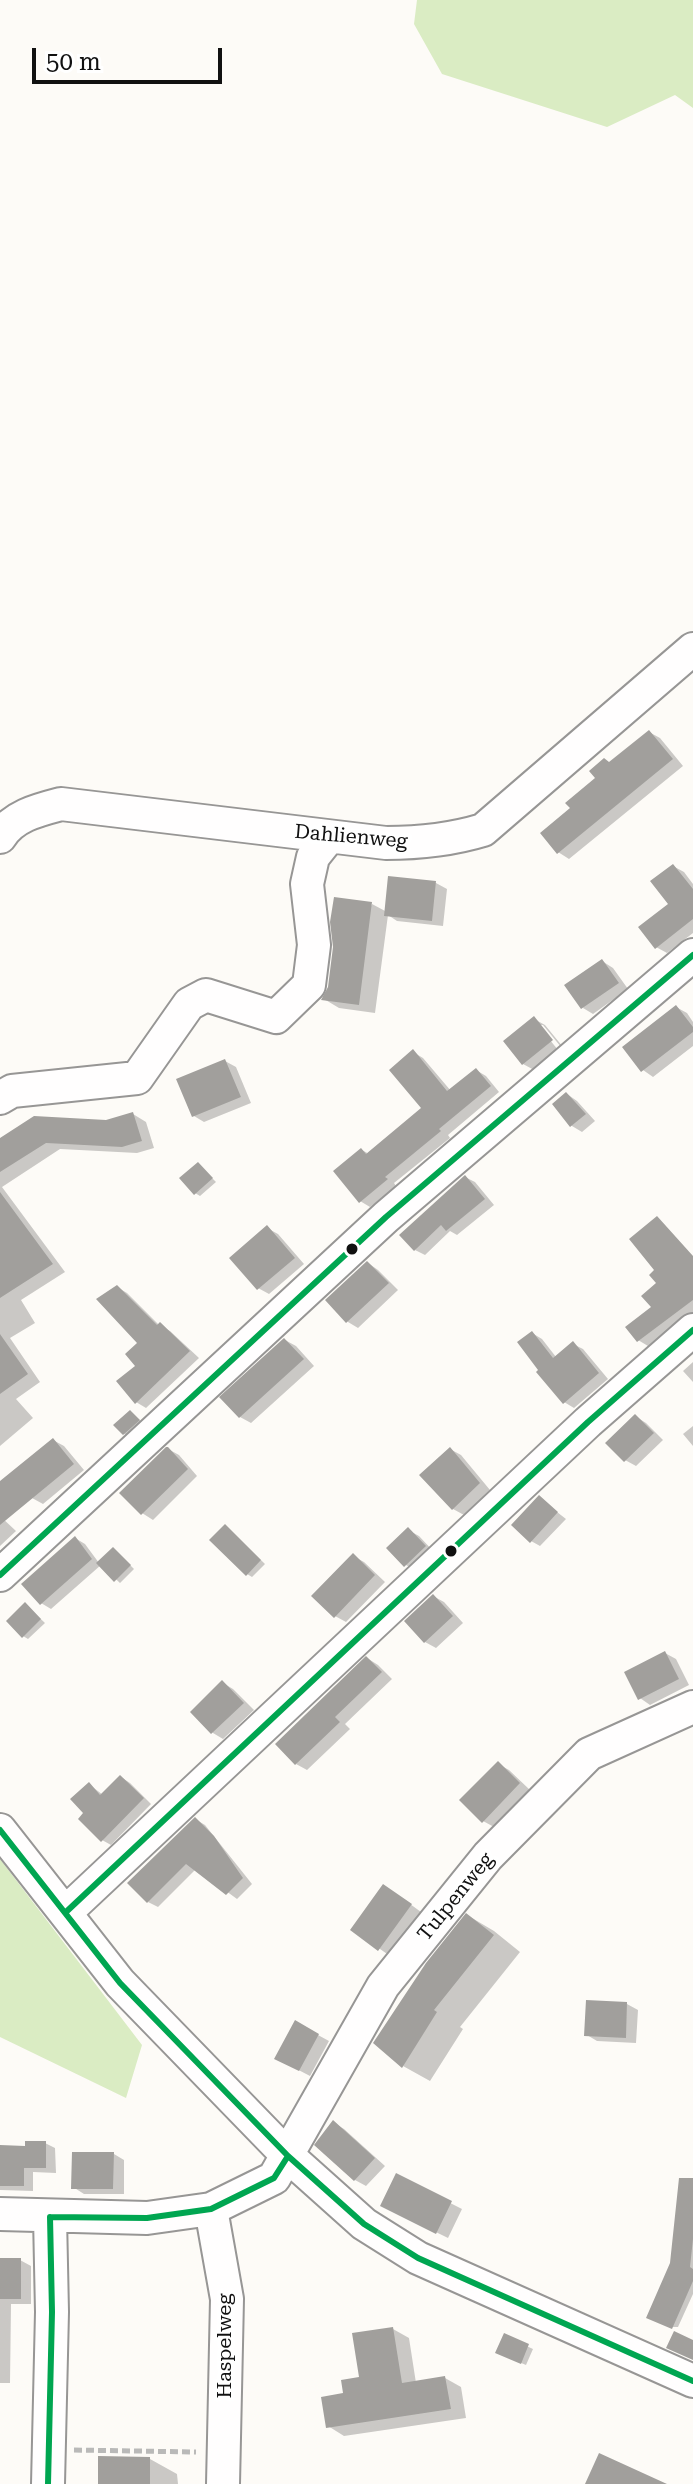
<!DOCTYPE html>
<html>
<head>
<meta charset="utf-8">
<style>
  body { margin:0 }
  #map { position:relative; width:693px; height:2484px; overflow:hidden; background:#fdfbf7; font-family:"Roboto Serif",serif }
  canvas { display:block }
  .scale { position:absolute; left:32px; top:48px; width:190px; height:36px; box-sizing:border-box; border:4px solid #111; border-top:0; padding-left:10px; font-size:24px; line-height:28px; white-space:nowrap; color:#111; -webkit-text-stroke:6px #fff; paint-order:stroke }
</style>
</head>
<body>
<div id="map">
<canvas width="693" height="2484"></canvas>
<div class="scale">50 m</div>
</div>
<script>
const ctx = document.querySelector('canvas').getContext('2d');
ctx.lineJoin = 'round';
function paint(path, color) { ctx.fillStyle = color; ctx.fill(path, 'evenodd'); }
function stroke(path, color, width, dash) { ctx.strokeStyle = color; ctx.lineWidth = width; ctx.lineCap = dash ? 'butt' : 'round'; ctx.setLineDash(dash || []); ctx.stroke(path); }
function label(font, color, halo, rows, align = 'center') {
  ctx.font = font + ' "Roboto Serif",serif'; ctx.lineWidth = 8; ctx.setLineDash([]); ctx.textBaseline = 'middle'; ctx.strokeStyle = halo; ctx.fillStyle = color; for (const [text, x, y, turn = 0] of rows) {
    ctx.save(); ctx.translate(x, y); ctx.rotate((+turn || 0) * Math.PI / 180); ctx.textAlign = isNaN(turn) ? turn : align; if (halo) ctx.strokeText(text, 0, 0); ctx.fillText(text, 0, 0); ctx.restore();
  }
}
paint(new Path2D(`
  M417 0H693V108L675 95 607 127 442 74 414 24Z
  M0 1859 142 2045 126 2098 0 2037Z`), '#daecc3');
paint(new Path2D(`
  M649 732 660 738 683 766 569 859 558 852 573 808 611 763Z
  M673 866 684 872 693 884V933L667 953 656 947 671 904Z
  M390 878 436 883 447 889 443 926 397 921 388 915 375 1013 339 1008 324 999 372 904 387 912Z
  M602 961 613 968 628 989 593 1014 583 1008Z
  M676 1007 687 1013 693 1022V1046L653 1077 643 1070Z
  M534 1019 545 1025 563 1047 534 1070 523 1064ZM538 1025H543L561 1047 558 1050Z
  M413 1052 423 1058 451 1091 476 1070 486 1076 499 1092 448 1135 450 1138 394 1183 396 1186 370 1207 360 1201 362 1150 369 1154 423 1109Z
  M225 1061 236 1067 251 1103 204 1122 194 1116Z
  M567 1094 577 1101 595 1121 582 1132 572 1126 555 1104Z
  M133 1114 146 1122 154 1148 137 1153 60 1149 2 1187 65 1272 21 1300 35 1323 10 1338 40 1382 16 1399 33 1418 0 1446V1140L107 1122Z
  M198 1164 216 1182 200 1196 195 1193Z
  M465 1177 475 1182 494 1205 457 1235 450 1231 425 1255 415 1250Z
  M267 1228 278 1234 304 1264 269 1294 258 1288Z
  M368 1263 378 1270 398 1290 358 1328 348 1322 328 1300Z
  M659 1284 693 1286V1319L653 1349 638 1340 653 1307Z
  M117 1287 127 1293 160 1326 170 1331 199 1358 146 1408 136 1402 140 1343Z
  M532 1333 542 1339 556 1357 573 1344 583 1349 608 1379 574 1408 564 1402Z
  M285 1340 296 1346 314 1366 251 1423 240 1417 222 1398Z
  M693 1362V1382L683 1371Z
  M130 1412 143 1423 129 1436 124 1434Z
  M635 1416 646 1423 663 1440 636 1466 625 1460Z
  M693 1426V1446L683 1434Z
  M53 1440 64 1446 84 1470 43 1504 32 1498Z
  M168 1449 179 1455 197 1476 153 1520 142 1513Z
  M450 1449 461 1455 490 1490 464 1515 453 1509 422 1475Z
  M539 1498 566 1519 540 1546 531 1541Z
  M0 1516 16 1531 0 1546Z
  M226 1526 265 1564 252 1577 247 1574Z
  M408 1530 419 1536 435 1553 416 1571 406 1565Z
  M75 1538 85 1544 99 1563 114 1549 134 1569 120 1583 101 1565 51 1609 41 1603Z
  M353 1556 364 1562 385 1582 346 1622 335 1616Z
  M433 1596 444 1602 463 1623 436 1648 425 1642Z
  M26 1605 45 1623 28 1639 23 1636Z
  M665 1653 676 1659 689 1685 650 1705 640 1698Z
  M367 1658 378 1665 392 1679 345 1724 350 1729 307 1770 296 1764Z
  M223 1683 233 1689 254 1710 223 1739 213 1733 192 1712Z
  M498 1764 509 1770 530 1790 494 1827 483 1821Z
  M121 1777 130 1783 151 1804 111 1845 102 1840 86 1813 90 1785 103 1795Z
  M195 1819 205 1825 252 1884 237 1899 196 1869 158 1907 148 1902Z
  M395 1893 421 1912 390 1956 353 1930Z
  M467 1915 494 1931 520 1952 460 2027 463 2029 430 2081 403 2066Z
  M627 2004 638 2010 636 2043 597 2041 587 2035Z
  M296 2023 329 2041 310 2076 287 2064Z
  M334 2123 344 2129 385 2166 366 2186 355 2180 317 2145Z
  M45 2143 55 2148 56 2173 33 2172V2191L0 2190V2147L27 2148Z
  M114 2154 124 2160V2194H84L73 2187Z
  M397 2176 462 2209 448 2238 393 2211Z
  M693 2185V2294L678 2327H672V2263Z
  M0 2260H20L31 2266V2304H11L10 2383H0Z
  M393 2329 409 2338 416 2383 445 2378 461 2387 466 2418 344 2436 328 2426 346 2395 361 2378Z
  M505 2336 533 2349 526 2365 502 2355Z
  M150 2459 177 2474 178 2484H100Z`), '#0003');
paint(new Path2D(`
  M649 730 673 759 557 854 540 833 570 808 565 803 595 778 589 771 604 758 609 762Z
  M673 864 693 889V919L655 949 638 927 668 904 650 881Z
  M388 876 436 881 432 921 384 916Z
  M334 897 372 902 359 1005 321 1000 328 987 333 947 330 922Z
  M602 959 619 983 581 1009 564 985Z
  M676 1005 693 1027V1032L641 1072 622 1047Z
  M534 1016 553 1040 522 1065 503 1041Z
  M413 1049 447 1091 476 1068 491 1086 439 1129 441 1131 385 1177 388 1179 359 1203 333 1171 361 1148 366 1154 421 1108 389 1070Z
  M225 1059 241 1097 192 1117 176 1079Z
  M566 1092 586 1114 570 1127 552 1104Z
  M133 1112 142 1141 122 1147 46 1143 0 1172V1138L34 1116 106 1120Z
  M198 1162 213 1178 194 1195 179 1178Z
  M465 1175 485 1199 446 1231 441 1225 414 1251 399 1235Z
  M0 1192 53 1264 0 1298Z
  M657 1216 693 1256V1300L637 1342 625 1327 651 1307 641 1296 656 1283 649 1275 654 1270 629 1239Z
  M267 1225 295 1258 257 1290 229 1258Z
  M367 1261 389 1283 346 1323 325 1300Z
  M117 1285 157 1325 160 1322 190 1351 135 1404 116 1381 135 1366 125 1354 137 1343 96 1299Z
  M532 1331 553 1358 573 1341 599 1373 563 1404 536 1372 538 1370 517 1342Z
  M0 1334 28 1374 0 1394Z
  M284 1338 304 1359 239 1418 219 1397Z
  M130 1410 140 1420 123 1435 113 1425Z
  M635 1414 654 1433 624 1462 605 1443Z
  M53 1438 74 1464 0 1525V1481Z
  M166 1447H168L188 1469 141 1515 119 1493Z
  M450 1447 480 1483 452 1510 419 1475Z
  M539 1495 558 1512 530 1543 511 1525Z
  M225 1524 261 1560 246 1576 209 1540Z
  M408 1527 426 1546 404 1567 386 1548Z
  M75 1536 92 1559 40 1605 21 1584Z
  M113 1547 131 1565 114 1582 96 1563Z
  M353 1553 375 1575 334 1618 311 1596Z
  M433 1594 453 1616 424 1643 404 1621Z
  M25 1602 41 1619 22 1638 6 1621Z
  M665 1651 679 1679 638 1700 624 1672Z
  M366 1656 382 1672 335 1717 340 1722 295 1765 275 1744Z
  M222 1680 244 1703 211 1734 190 1712Z
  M498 1761 520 1783 482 1823 459 1800Z
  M120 1775 144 1798 101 1842 78 1819 83 1813 70 1799 89 1782 100 1795Z
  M195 1817 214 1836 243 1878 226 1895 186 1864 147 1903 127 1883Z
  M383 1884 412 1904 378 1951 350 1930Z
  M466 1913 494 1935 434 2010 437 2012 402 2068 373 2043 426 1963Z
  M586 2000 627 2002 626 2038 584 2036Z
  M295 2020 319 2034 299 2071 274 2059Z
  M333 2120 375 2158 354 2181 314 2145Z
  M25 2141H46V2168H24V2186H0V2145L25 2146Z
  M72 2152H114L113 2189H71Z
  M396 2173 452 2201 436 2234 380 2206Z
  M679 2178H693V2239L690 2267 693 2269V2281L672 2329 646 2318 670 2263Z
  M0 2258H21V2299H0Z
  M393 2327 402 2383 445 2376 451 2409 326 2428 321 2397 343 2393 341 2380 359 2377 352 2333Z
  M674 2331 693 2340V2360L666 2348Z
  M504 2333 529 2344 521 2364 495 2353Z
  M599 2453 667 2484H585Z
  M98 2456 150 2457V2484H98Z`), '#a19f9c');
const minor = new Path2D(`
  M0 837C13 816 38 810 61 804L386 843C420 843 450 840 483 830L693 649
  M0 1098 12 1091 137 1078 189 1004 206 995 276 1017 309 985 314 945 307 884 313 857 329 837
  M0 1575 386 1217 693 955
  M0 1830 120 1983 288 2156 364 2224 418 2258 693 2381
  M66 1912 588 1422 693 1330
  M211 2209 227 2299 223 2484
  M0 2214 147 2218 211 2209 274 2178 383 1986 488 1856 589 1754 693 1707
  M48 2484 52 2312 50 2217`);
stroke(minor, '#979695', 36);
stroke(new Path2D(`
  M74 2450 196 2452`), '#b9b9b8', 5, [8, 4]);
stroke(minor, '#fffefe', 32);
stroke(new Path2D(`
  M0 1575 386 1217 693 955
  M0 1830 120 1983 288 2156 364 2224 418 2258 693 2381
  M66 1912 588 1422 693 1330
  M50 2217 147 2218 211 2209 274 2178 288 2156
  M48 2484 52 2312 50 2217`), '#00a651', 6);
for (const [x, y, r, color] of [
  [352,1249,7,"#111"],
  [451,1551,7,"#111"]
]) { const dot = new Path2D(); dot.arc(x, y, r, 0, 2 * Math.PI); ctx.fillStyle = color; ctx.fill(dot); stroke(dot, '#fff', 3); }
label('20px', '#111', '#fff', [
  ["Dahlienweg",351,837,5],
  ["Tulpenweg",456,1897,-51],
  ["Haspelweg",225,2346,-90]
]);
</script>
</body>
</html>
